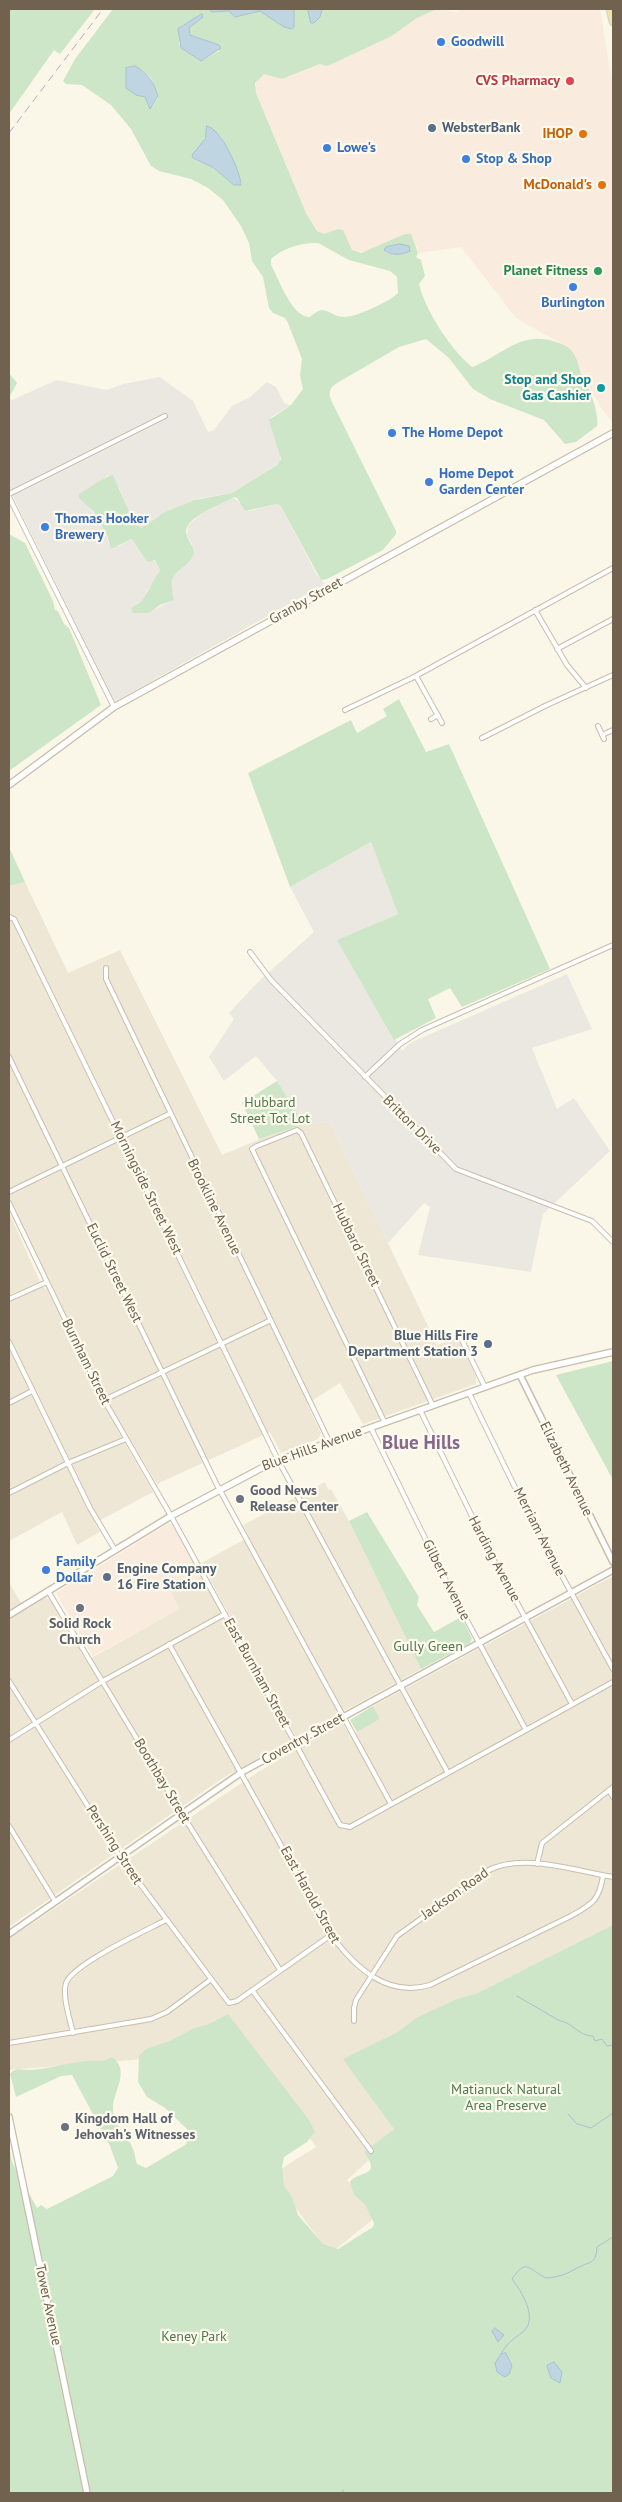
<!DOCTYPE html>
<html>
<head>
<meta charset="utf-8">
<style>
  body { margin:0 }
  #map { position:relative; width:622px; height:2502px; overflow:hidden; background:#faf7e8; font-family:"PT Sans",sans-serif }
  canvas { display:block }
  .frame { position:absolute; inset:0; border:10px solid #71624f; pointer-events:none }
</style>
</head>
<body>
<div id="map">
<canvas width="622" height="2502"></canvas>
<div class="frame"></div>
</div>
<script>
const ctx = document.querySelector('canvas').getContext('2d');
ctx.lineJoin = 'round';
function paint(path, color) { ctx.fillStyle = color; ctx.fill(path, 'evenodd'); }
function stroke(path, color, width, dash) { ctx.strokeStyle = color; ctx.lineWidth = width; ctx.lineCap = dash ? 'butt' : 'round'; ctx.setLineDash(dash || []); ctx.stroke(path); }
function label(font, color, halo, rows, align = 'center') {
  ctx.font = font + ' "PT Sans",sans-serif'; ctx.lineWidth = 4.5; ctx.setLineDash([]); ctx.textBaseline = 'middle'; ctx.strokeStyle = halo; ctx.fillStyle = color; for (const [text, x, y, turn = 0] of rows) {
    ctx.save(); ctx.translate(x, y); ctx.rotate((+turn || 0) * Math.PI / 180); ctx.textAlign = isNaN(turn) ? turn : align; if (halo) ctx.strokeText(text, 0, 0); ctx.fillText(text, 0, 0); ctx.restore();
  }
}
paint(new Path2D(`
  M25 882 68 973 120 950 222 1155 284 1129 304 1124 330 1122 437 1345 458 1337 476 1376V1384L363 1424 340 1383 307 1404 321 1433 318 1439 281 1453 270 1432 157 1484 110 1405 9 1197V886Z
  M9 1212 40 1282 9 1295Z
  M42 1287 47 1289 120 1435 153 1492 95 1523 100 1532 77 1545 62 1512 9 1541V1302Z
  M325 1482 328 1490 331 1489 349 1521 421 1669 296 1737 201 1563 249 1537 243 1525Z
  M201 1576 289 1737V1741L223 1778 9 1927V1620L45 1598 50 1599 86 1661 179 1609 171 1593Z
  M613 1576V1933L351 2064 394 2129 376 2143 379 2151 347 2180 378 2215 330 2254 271 2175 316 2147 230 2019 144 2059 9 2070V1939L255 1774 343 1722 350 1736 357 1732 380 1719 373 1706Z
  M9 1582 21 1603 9 1610Z`), '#eee7d5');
paint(new Path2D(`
  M437 9 456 12 462 9H600L613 87V423L600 406 567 347 516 318 461 247 418 253 417 246 355 252 330 232 324 234 317 231 306 213 256 93 255 87 258 77 267 73 279 78 289 77 320 64H332L392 36 417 18Z
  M169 1523 173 1525 201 1576 171 1593 179 1609 93 1656 56 1593Z`), '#f9ebde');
paint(new Path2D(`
  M160 377 193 401 208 432 214 430 232 406 250 397 267 382 276 387 285 404 291 405 271 417 280 449V462L232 493 201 498 157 517 141 528 134 522 119 487 108 475 95 486 80 494 103 526 109 544 119 546 132 539 138 547 157 563 160 570 155 582 148 589 142 602 137 603 139 612 152 611 174 599 171 588 174 575 189 562 192 544 187 535 188 526 198 516 233 497 249 511 277 504 280 505 317 575 325 584 114 702 9 488V398L12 400 57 380 107 390 123 384Z
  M371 842 398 914 338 940 402 1051 410 1043 567 974 592 1029 532 1048 557 1109 574 1098 610 1151 543 1214 531 1272 418 1255 430 1207 424 1203 388 1243 330 1122 304 1124 277 1081 256 1056 224 1081 209 1057 234 1019 229 1013 259 981 314 932 290 887Z`), '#ebe8e1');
paint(new Path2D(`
  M9 9H95L60 54 54 50 9 114Z
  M113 9H210L248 14 257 10 294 27V9H437L417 18 392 36 332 64 326 66 320 64 282 79 264 74 255 83 256 93 306 213 317 231 324 234 338 229 343 230 352 250 361 253 405 234H411L418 253 416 257 421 260 425 276 419 284C425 310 451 350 472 367L475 366C504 353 523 330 556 342 562 344 568 346 572 351 579 360 578 370 584 379 590 387 600 418 597 426L576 442 565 444 544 420 490 399 473 389 449 358 426 339 399 347 337 383C329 388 328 393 332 402L396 531V534L383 550 327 579 321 580 280 505 277 504 245 511 237 498 233 497C222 505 187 516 186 531 186 539 194 545 194 554 183 576 166 566 174 600L160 605 149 613H133L131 608 142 601 160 570 155 560 148 562 146 560 132 539 111 549 107 535 94 512 79 498V494C86 490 107 475 113 475L134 522 141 528 165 512 195 500 232 493 278 464 281 459 269 420 291 405 303 389 300 375 302 359 288 323 285 318 273 313 269 308 263 277 252 261 249 243 241 226 223 200 208 188 191 179 159 171 151 166 131 129 111 105 82 85 66 84 63 81 75 59ZM199 20 189 28 190 35 219 45V51L201 61 185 51 179 44 182 25ZM142 70 151 78 158 98 151 108 145 97 137 95 126 88V78ZM207 128 221 137 242 184 234 185 214 168 196 160C198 148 206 140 207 128ZM318 243 349 260 390 271 397 277 398 293C391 301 356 317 345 317 328 317 327 302 310 317 292 318 279 279 271 265V259C282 248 303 242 318 243ZM397 245 405 254 386 253V247Z
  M9 373 17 383 9 398Z
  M9 534 25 543 53 601 55 610 58 611 64 624 69 628 101 705 9 771Z
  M399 699 426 752 449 744 550 969 462 1007 450 988 428 999 436 1018 394 1040 337 940 398 914 371 842 290 887 248 773 351 720 357 733 387 716 383 709Z
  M9 847 25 882 9 886Z
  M277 1081 304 1124 259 1139 242 1103Z
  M613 1361V1480L556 1375Z
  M367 1512 419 1597 417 1605 434 1632 461 1617 472 1638 470 1643 421 1669 349 1521Z
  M373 1706 380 1719 357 1732 350 1720Z
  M613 1925V2493H9V2146L12 2162 37 2208 41 2205 47 2209 113 2176 118 2168 110 2146 72 2075 61 2076 16 2097 10 2074C15 2067 20 2070 27 2070 52 2070 79 2058 104 2061L112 2057C131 2070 113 2092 113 2108 113 2126 128 2134 133 2149 135 2154 135 2159 137 2164L146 2168 185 2145 192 2134 165 2108 147 2097 138 2082 139 2056 146 2049 172 2040 194 2028 207 2025 228 2014 309 2120 315 2132 307 2142 284 2157 282 2167 284 2186 292 2197 298 2215 323 2244 338 2249 373 2227 374 2223 365 2204 354 2195 350 2182C358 2170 383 2178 364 2152L394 2129 343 2059 398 2032 416 2018 457 1999 476 1994Z`), '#cee6c8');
const water = new Path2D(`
  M210 9H294V27L292 29 284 27 260 11 235 17 229 11 212 12Z
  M308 9H322L320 17 314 23H311Z
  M202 14 203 17 189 28 190 35 219 45 221 48 201 61 181 48 178 29Z
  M135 66C148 73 154 83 158 96L150 109 145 97 136 95 126 88V68Z
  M207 126C221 128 241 173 241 185H234L214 168 193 158 192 155 205 139Z
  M400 244 409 246 410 251C403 255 391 256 384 250L386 247Z
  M495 2328 504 2335 498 2342 492 2331Z
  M506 2353 512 2366 509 2374 505 2377 497 2372 495 2363 501 2354Z
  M554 2362 562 2372 560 2383 551 2378 547 2366Z`);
paint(water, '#bfd5e1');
stroke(water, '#a6c2d2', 1);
stroke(new Path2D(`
  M517 1996 560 2021C572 2022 578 2036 593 2036L595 2041 602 2039 607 2046 613 2045
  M568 2114 577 2124 591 2128 613 2113
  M501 2354C506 2344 514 2338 523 2332 539 2318 521 2291 512 2279 527 2257 529 2270 546 2278 559 2277 567 2274 577 2268 590 2261 596 2265 597 2247L613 2237
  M343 2490V2493`), '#a6c2d2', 1);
const minor = new Path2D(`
  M9 494 165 416
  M9 497 114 707
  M535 610 567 665 586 688
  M557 649 613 619
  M416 676 442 723
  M345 710 412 678 613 568
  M431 719 438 715
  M598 726 604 739
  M602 735 613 730
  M482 738 547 705 613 675
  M9 917 14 919 16 923 278 1460 448 1773
  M250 952 271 980 456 1169 592 1221 613 1242
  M106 968V979L330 1443
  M9 1057 217 1485 391 1804
  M365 1077 400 1044 422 1030 613 945
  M9 1192 169 1114
  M9 1203 104 1400 171 1516 340 1825 350 1827 613 1682
  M9 1299 47 1282
  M458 1332 485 1387
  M9 1342 90 1508 115 1550
  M469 1393 526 1510 613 1669
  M104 1400 269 1321
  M9 1403 32 1391
  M420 1410 489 1551 572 1704
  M385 1423 252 1149 257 1146 297 1130 301 1133 433 1406
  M371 1428 450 1589 526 1730
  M9 1493 68 1463 126 1439
  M48 1591 182 1814 280 1970
  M169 1644 331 1935C355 1967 387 1998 430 1985L571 1916C592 1904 599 1901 603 1876
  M9 1681 120 1857 229 2003 237 2001 331 1935
  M9 1740 103 1681 225 1614
  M609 1790 613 1797
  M9 1826 55 1901
  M537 1864 542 1843 613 1787
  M252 1990 371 2151
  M354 2021V2008L356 2000 397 1936 487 1871C522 1852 575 1871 613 1877
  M73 2033C70 2019 62 1997 66 1983 73 1964 145 1931 166 1920
  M9 2043 151 2019 167 2012 210 1980`);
const tertiary = new Path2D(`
  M520 1375 613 1562
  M9 1934 242 1772 613 1570`);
const secondary = new Path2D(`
  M9 785 114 707 613 433
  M9 1615 171 1516 271 1463 533 1370 613 1352
  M9 2117 87 2493`);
const primary = new Path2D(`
  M610 9 613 22`);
stroke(minor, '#c8bead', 6);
stroke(tertiary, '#c8bead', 8);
stroke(secondary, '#c8bda9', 8);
stroke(primary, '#dad6d1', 9);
stroke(minor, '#fff', 4);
stroke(tertiary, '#fff', 5);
stroke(secondary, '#fff', 5.5);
stroke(primary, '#f0e4a9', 6);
stroke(new Path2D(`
  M9 133 103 9`), '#bca8c2', 1, [8, 5]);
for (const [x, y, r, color] of [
  [441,42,5,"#3f7fe0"],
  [570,81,5,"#e0444e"],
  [432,128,5,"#5c6f8a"],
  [583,134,5,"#e8710a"],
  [327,148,5,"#3f7fe0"],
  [466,159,5,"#3f7fe0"],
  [602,185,5,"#e8710a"],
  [598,271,5,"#2e9e5b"],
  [573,287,5,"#3f7fe0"],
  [601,388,5,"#0f9aa8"],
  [392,433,5,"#3f7fe0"],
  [429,482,5,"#3f7fe0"],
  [45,527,5,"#3f7fe0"],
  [488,1344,5,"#5c6f8a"],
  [240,1499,5,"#6b7280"],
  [46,1570,5,"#3f7fe0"],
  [107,1577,5,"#5c6f8a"],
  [80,1608,5,"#6b7280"],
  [65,2127,5,"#6b7280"]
]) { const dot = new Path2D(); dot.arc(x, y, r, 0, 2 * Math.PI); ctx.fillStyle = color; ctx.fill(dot); stroke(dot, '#fdfaee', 2); }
label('bold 14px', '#366cbe', '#fdfaee', [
  ["Goodwill",451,42],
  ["Lowe's",337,148],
  ["Stop & Shop",476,159],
  ["Burlington",573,303,"center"],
  ["The Home Depot",402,433],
  ["Home Depot",439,474],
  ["Garden Center",439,490],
  ["Thomas Hooker",55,519],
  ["Brewery",55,535],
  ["Family",56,1562],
  ["Dollar",56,1578]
], 'left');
label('bold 14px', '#be3a42', '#fdfaee', [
  ["CVS Pharmacy",560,81]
], 'right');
label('bold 14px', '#4e5e75', '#fdfaee', [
  ["WebsterBank",442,128],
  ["Blue Hills Fire",478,1336,"right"],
  ["Department Station 3",478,1352,"right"],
  ["Engine Company",117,1569],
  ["16 Fire Station",117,1585]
], 'left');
label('bold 14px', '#c56008', '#fdfaee', [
  ["IHOP",573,134],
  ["McDonald's",592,185]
], 'right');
label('bold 14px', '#27864d', '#fdfaee', [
  ["Planet Fitness",588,271]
], 'right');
label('bold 14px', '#0d838f', '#fdfaee', [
  ["Stop and Shop",591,380],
  ["Gas Cashier",591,396]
], 'right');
label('14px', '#71624f', '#fdfaee', [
  ["Granby Street",306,601,-29],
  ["Britton Drive",412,1125,45],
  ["Morningside Street West",146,1188,64],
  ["Brookline Avenue",214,1207,64],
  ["Hubbard Street",356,1245,64],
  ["Euclid Street West",114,1273,64],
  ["Burnham Street",86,1362,64],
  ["Blue Hills Avenue",312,1449,-20],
  ["Elizabeth Avenue",566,1469,64],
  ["Merriam Avenue",539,1532,63],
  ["Harding Avenue",494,1559,62],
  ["Gilbert Avenue",446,1580,63],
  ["East Burnham Street",257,1673,61],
  ["Coventry Street",303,1739,-29],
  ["Boothbay Street",162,1781,59],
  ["Pershing Street",114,1845,57],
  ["Jackson Road",455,1894,-35],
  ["East Harold Street",310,1895,61],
  ["Tower Avenue",48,2305,78]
]);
label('14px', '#507a4c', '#fdfaee', [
  ["Hubbard",270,1103],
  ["Street Tot Lot",270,1119],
  ["Gully Green",428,1647],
  ["Matianuck Natural",506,2090],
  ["Area Preserve",506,2106],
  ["Keney Park",194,2337]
]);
label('bold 14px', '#5b616d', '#fdfaee', [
  ["Good News",250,1491],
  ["Release Center",250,1507],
  ["Solid Rock",80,1624,"center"],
  ["Church",80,1640,"center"],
  ["Kingdom Hall of",75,2119],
  ["Jehovah's Witnesses",75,2135]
], 'left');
label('bold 19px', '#88678c', '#fdfaee', [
  ["Blue Hills",421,1444]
]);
</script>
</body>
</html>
